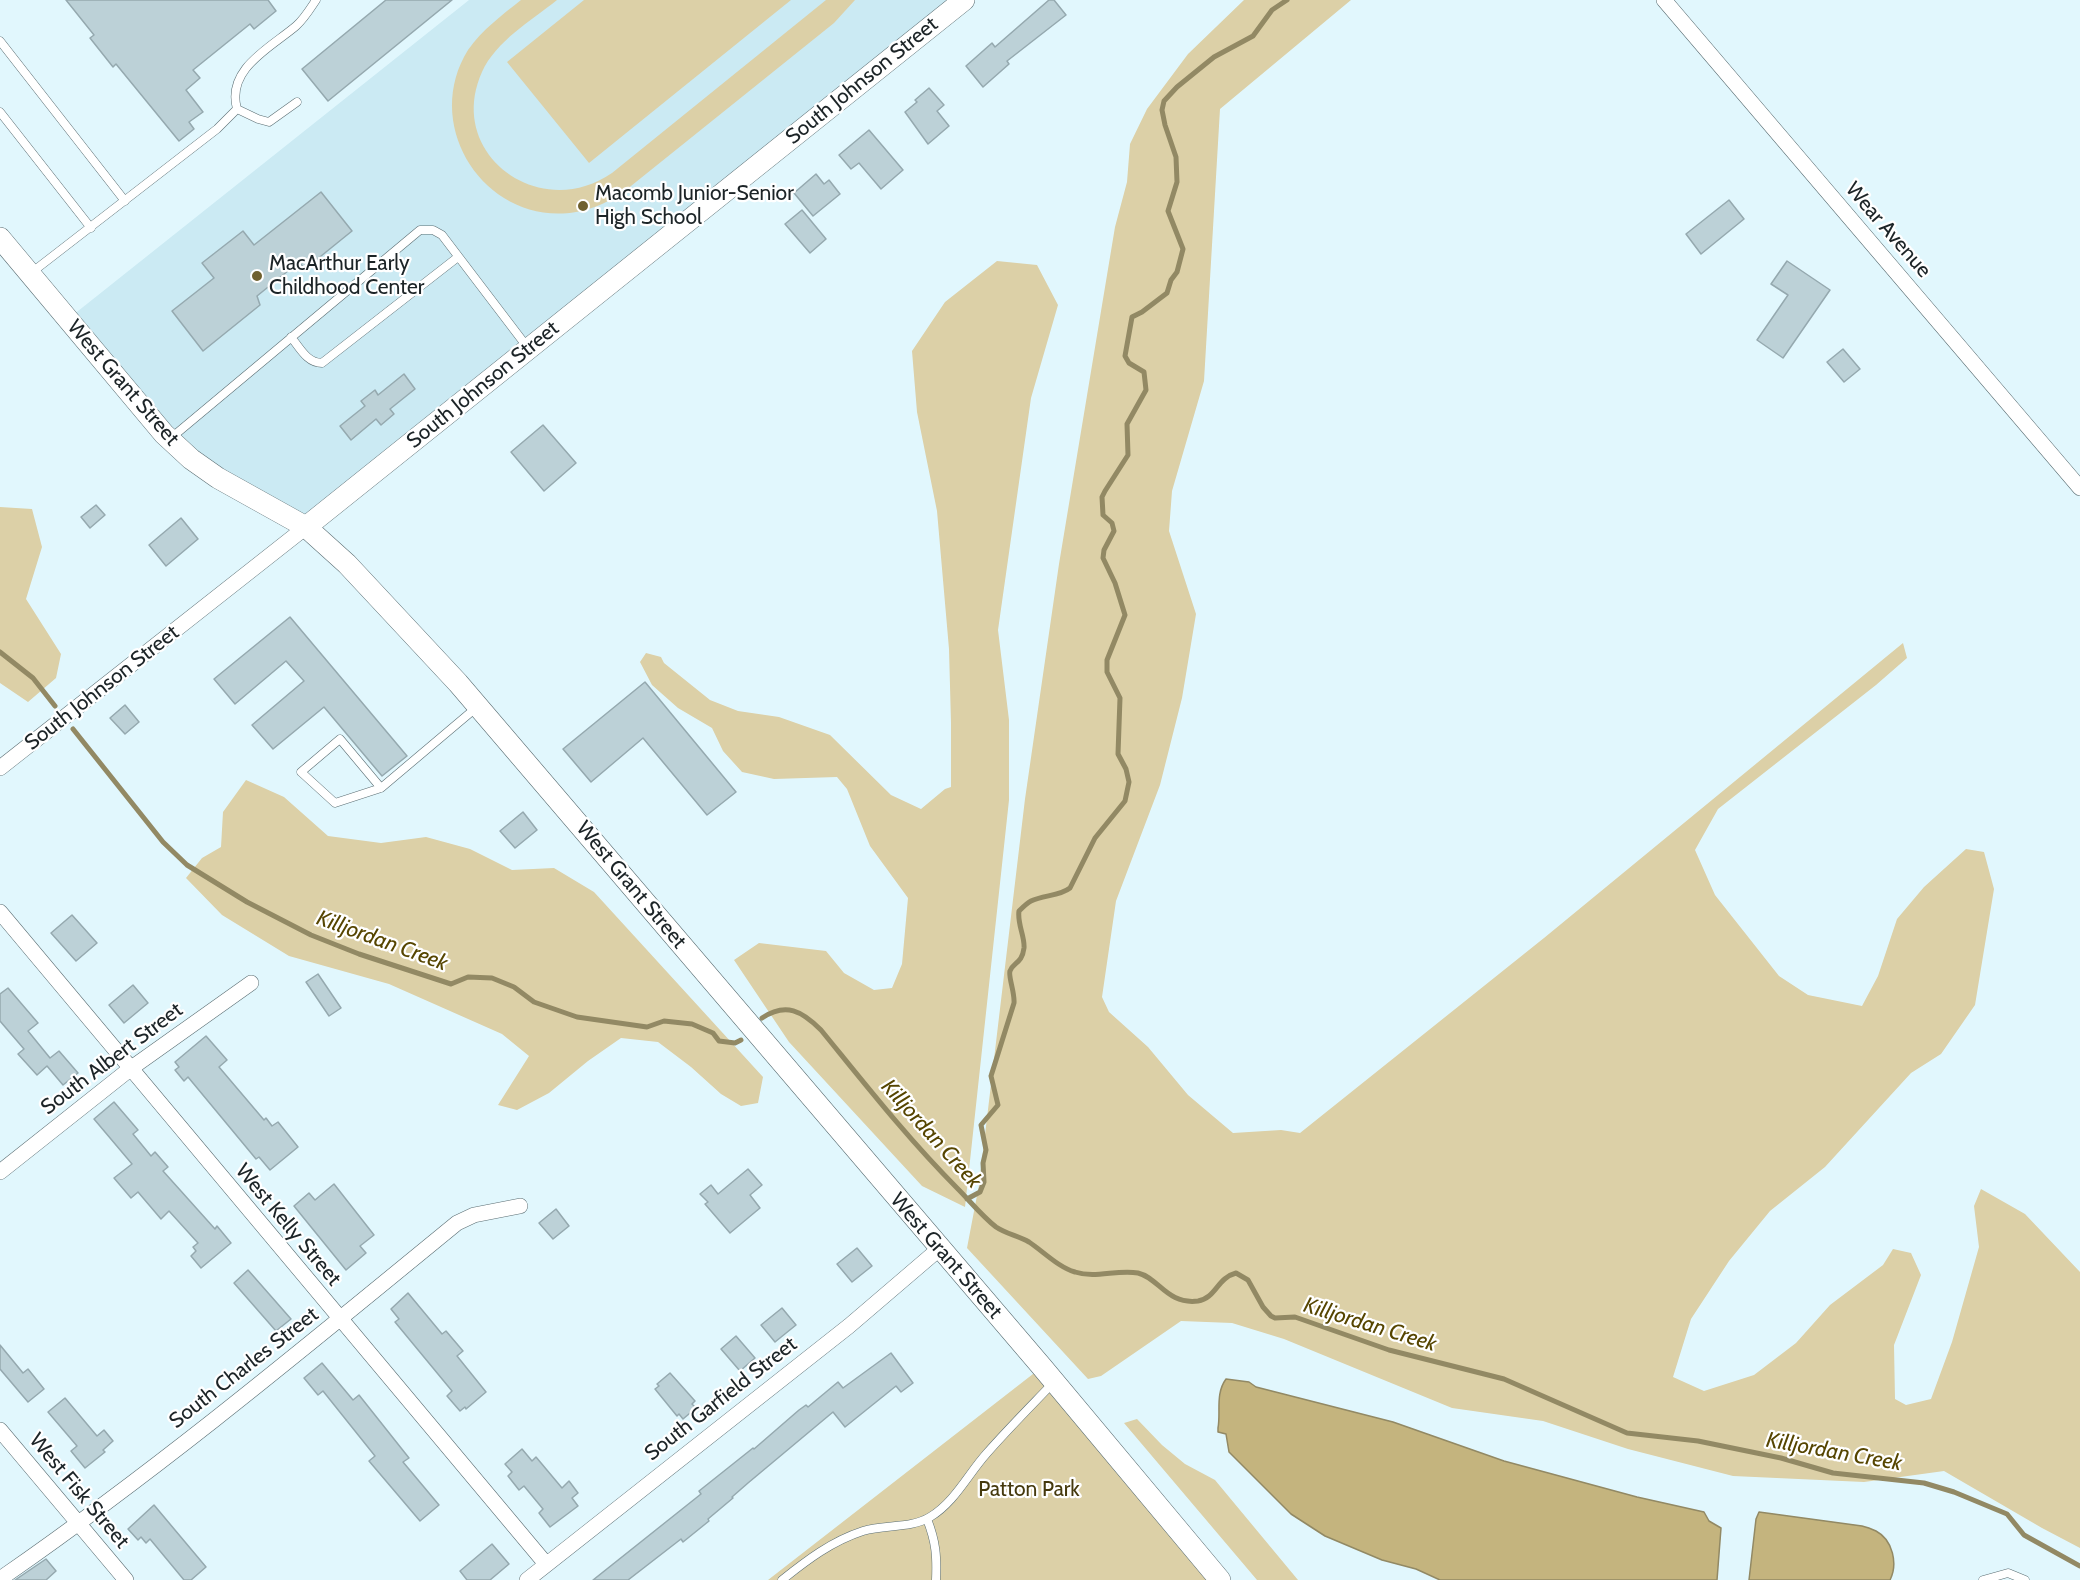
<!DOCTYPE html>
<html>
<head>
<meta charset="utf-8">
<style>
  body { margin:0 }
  canvas { display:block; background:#e1f7fd }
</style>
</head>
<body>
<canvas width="2080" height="1580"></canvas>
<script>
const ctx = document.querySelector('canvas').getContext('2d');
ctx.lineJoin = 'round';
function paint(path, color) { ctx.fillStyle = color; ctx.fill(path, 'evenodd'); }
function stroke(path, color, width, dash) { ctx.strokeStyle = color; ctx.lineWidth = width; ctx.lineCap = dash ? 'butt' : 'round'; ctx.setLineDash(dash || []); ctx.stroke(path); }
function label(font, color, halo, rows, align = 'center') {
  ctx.font = font + ' Cabin,sans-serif'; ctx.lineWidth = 4.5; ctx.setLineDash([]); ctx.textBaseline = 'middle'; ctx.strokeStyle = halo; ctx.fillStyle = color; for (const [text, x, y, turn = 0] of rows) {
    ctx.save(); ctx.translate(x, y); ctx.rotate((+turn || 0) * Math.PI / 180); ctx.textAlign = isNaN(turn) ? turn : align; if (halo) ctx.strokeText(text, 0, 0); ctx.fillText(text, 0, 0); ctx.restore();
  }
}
paint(new Path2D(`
  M469 0H964L306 527 218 478 68 319Z`), '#cbeaf3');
paint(new Path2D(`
  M521 0H557C531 21 496 41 482 72 445 154 540 223 612 173L826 0H855L834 23 626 190C610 201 595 209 576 212 487 227 420 127 468 50 482 30 502 15 521 0Z
  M584 0H791L589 163 507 62Z
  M1244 0H1351L1220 109 1204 381 1172 491 1169 531 1196 614 1182 698 1160 785 1116 901 1102 997 1109 1012 1148 1047 1188 1095 1233 1133 1281 1130 1300 1133 1544 938 1903 643 1907 658 1876 685 1718 809 1695 850 1715 895 1779 976 1808 995 1862 1006 1878 976 1897 919 1924 887 1966 849 1984 852 1994 889 1975 1005 1941 1054 1911 1073 1825 1167 1770 1211 1729 1261 1691 1319 1673 1377 1704 1391 1754 1375 1796 1343 1830 1305 1883 1265 1893 1249 1911 1253 1921 1275 1894 1345 1895 1399 1906 1405 1931 1399 1952 1342 1979 1247 1974 1206 1981 1189 2025 1214 2080 1272V1548L2042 1528 1944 1471 1864 1482 1733 1476 1628 1449 1543 1421 1452 1408 1284 1339 1232 1323 1181 1321 1101 1376 1088 1379 967 1248 979 1185 1025 799 1059 564 1115 227 1127 182 1130 144 1147 109 1188 54Z
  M997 261 1037 265 1058 305 1031 398 998 630 1009 720V800L965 1207 922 1186 789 1042 734 960 759 943 826 951 844 973 874 990 892 988 902 964 908 898 870 846 847 789 837 777 774 779 742 772 723 751 712 728 678 708 652 685 640 662 646 653 661 657 664 663 710 700 738 711 779 717 830 735 891 795 921 809 945 789 951 787V723L949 649 937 511 917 412 912 351 945 302Z
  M0 507 32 509 42 547 26 599 61 654 56 678 28 702 0 683Z
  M246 780 284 797 328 836 381 843 426 837 470 849 512 870 554 868 594 892 763 1077 758 1103 741 1106 721 1094 691 1067 658 1042 621 1038 588 1061 549 1093 517 1110 498 1105 529 1056 502 1034 389 984 289 956 222 915 186 878 202 858 221 847 223 812Z
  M1042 1367 1221 1580H768Z
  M1137 1419 1162 1445 1185 1464 1215 1480 1298 1580H1257L1124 1423Z`), '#dcd0a7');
const water = new Path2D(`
  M1226 1379 1249 1382 1256 1387 1393 1422 1504 1461 1637 1497 1704 1512 1709 1521 1721 1528 1717 1580H1440L1416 1569 1382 1560 1325 1536 1291 1514 1229 1452 1226 1434 1218 1432V1428C1221 1412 1215 1394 1226 1379Z
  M1759 1512 1862 1526C1867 1527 1872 1529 1876 1531 1893 1540 1898 1564 1890 1580H1749L1756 1519Z`);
paint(water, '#c4b47e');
stroke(water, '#928964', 1.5);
stroke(new Path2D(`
  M0 652 33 678 55 706
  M73 729 163 842 187 865 247 902 311 935 359 954 451 984 468 977 492 978 514 987 534 1002 577 1017 647 1027 664 1021 692 1024 713 1033 719 1041 735 1043 741 1040
  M762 1018C786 1002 802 1011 821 1030 865 1084 908 1139 957 1188 970 1201 982 1216 996 1227 1006 1234 1019 1236 1029 1242 1044 1252 1058 1267 1075 1272 1096 1279 1117 1269 1138 1273 1159 1278 1167 1305 1198 1301 1216 1298 1217 1278 1236 1273L1248 1280 1263 1307 1271 1316 1275 1318 1295 1317 1389 1350 1504 1379 1627 1433 1698 1441 1781 1458 1833 1473 1924 1483 1954 1492 2007 1514 2024 1535 2080 1566
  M967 1199 980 1192 984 1182 983 1163 986 1150 981 1125 998 1105 991 1076 1014 1003C1015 993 1008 976 1010 971 1013 962 1022 964 1024 948 1025 936 1017 924 1019 911 1022 908 1027 903 1031 901 1043 895 1060 896 1070 888L1095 838 1125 801 1129 782 1126 769 1118 754 1120 698 1107 672V660L1125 615 1115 583 1103 558 1104 550 1114 531 1112 523 1103 515 1102 497 1105 491 1128 455 1127 424 1146 390 1144 372 1129 363 1125 356 1132 317 1142 312 1167 293 1171 280 1177 272 1183 249 1168 211 1177 182 1176 157 1165 125 1162 110 1164 101 1177 87 1214 57 1253 36 1272 10 1287 0`), '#928964', 5);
const building = new Path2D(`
  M66 0H268L276 11 254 29 250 24 193 70 200 78 186 90 203 112 189 122 194 129 179 141 116 64 113 67 90 38 94 35Z
  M386 0H452L328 101 302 69Z
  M1049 0H1054L1066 15 1007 61 1009 64 983 87 966 66 992 43 995 47Z
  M929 88 944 105 937 111 949 126 928 144 905 112 917 102 915 100Z
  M869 130 903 170 881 189 859 163 851 169 839 155Z
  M816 174 824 184 829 180 840 194 813 216 794 193Z
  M321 192 352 231 305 269 299 262 257 296 260 305 203 351 172 311 214 278 202 263 243 231 254 245Z
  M1729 200 1744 219 1701 254 1686 234Z
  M802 210 826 239 810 253 785 224Z
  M1787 261 1830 290 1783 358 1757 340 1788 295 1771 284Z
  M1843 349 1860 369 1844 382 1827 362Z
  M404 374 415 389 390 409 394 414 381 425 376 419 351 440 340 426 365 406 361 401 375 390 378 395Z
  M543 425 576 463 544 491 511 452Z
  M96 505 105 515 90 528 81 517Z
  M181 518 198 539 166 566 149 545Z
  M290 617 407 756 382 776 324 707 273 749 252 725 304 681 286 661 235 704 214 679Z
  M645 682 736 792 707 815 643 738 591 782 563 749Z
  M125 705 139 722 125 734 110 718Z
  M523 812 537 830 515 848 500 831Z
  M72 915 97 943 76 961 51 933Z
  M318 974 341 1008 329 1016 306 982Z
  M133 985 148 1003 124 1023 109 1005Z
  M8 988 38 1023 28 1031 50 1058 59 1051 78 1073 63 1085 47 1066 37 1075 18 1054 24 1049 0 1021V994Z
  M206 1036 227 1060 219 1067 264 1120 266 1118 272 1126 278 1122 298 1147 270 1170 259 1157 256 1159 188 1077 184 1081 175 1070 179 1067 175 1062Z
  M114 1102 138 1130 133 1134 151 1156 155 1152 168 1167 163 1171 215 1229 217 1226 231 1243 201 1268 191 1256 196 1251 193 1247 198 1243 169 1211 161 1219 138 1192 131 1198 114 1178 132 1164 94 1119Z
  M748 1169 762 1185 750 1195 760 1208 730 1233 705 1204 708 1202 700 1194 711 1185 718 1194Z
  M334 1184 374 1235 360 1246 366 1253 346 1270 294 1206 309 1193 315 1200Z
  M556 1209 569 1226 553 1239 539 1223Z
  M857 1248 872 1266 852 1282 837 1264Z
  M248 1270 291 1319 276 1331 234 1283Z
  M408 1293 442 1334 446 1331 463 1351 457 1356 486 1392 466 1409 465 1407 460 1411 447 1396 452 1391 395 1322 399 1319 391 1309Z
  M782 1308 796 1325 775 1342 761 1325Z
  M736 1336 755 1358 740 1371 721 1349Z
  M0 1345 23 1373 28 1369 44 1389 28 1402 0 1369Z
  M891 1353 913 1383 901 1392 896 1386 845 1427 833 1412 748 1483 732 1497 733 1498 708 1519 709 1521 683 1542 681 1539 628 1580H593L701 1494 699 1491 753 1448 754 1449 799 1410 806 1405 808 1407 838 1382 843 1388Z
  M322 1363 353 1400 359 1395 409 1458 403 1462 439 1505 420 1521 369 1461 375 1456 323 1391 318 1395 304 1378Z
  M670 1373 695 1401 692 1404 696 1408 683 1419 679 1414 677 1416 655 1389 659 1386 657 1384Z
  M65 1398 97 1436 104 1430 113 1441 103 1450 105 1452 85 1468 71 1451 77 1446 48 1412Z
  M522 1449 532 1461 536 1457 562 1488 569 1481 578 1493 572 1498 578 1506 550 1527 539 1513 543 1509 524 1486 519 1490 508 1476 512 1472 505 1464Z
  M154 1505 206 1567 191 1580H184L150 1539 146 1543 141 1537 138 1540 128 1529Z
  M492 1544 509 1564 490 1580H467L460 1571Z
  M46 1559 56 1571 46 1580H15Z`);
paint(building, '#bcd1d7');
stroke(building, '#95a9af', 1.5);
const lane = new Path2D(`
  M0 41 125 201
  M237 109C226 69 270 48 296 26 304 19 310 9 316 0
  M0 112 91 228
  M31 273 217 129 237 109 258 119 269 122 297 102
  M291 337C300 348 307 363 322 363L458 257
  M171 438 420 230H433L442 235 528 348
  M381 788 340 739 301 772 335 803 381 788 477 707
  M927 1519C936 1542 937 1556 936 1580
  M782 1580C807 1560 832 1541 863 1531 885 1524 910 1529 930 1517 955 1502 968 1474 987 1453 1008 1429 1031 1406 1053 1383
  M1983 1580 2008 1573 2025 1580`);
const street = new Path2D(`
  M1664 0 2080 488
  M0 768 306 527
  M0 912 546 1564
  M0 1172 130 1069 251 983
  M0 1430 126 1580
  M0 1579C159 1469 308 1345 457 1223L474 1215 520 1206
  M527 1580 849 1326 939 1249`);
const secondary = new Path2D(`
  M0 238 164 434 191 459 218 478 306 527 347 564 458 683 1042 1367 1220 1580
  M306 527 964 0`);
stroke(lane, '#5b6e73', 9);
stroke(street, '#5b6e73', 16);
stroke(secondary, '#5b6e73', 22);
stroke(lane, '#fff', 8);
stroke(street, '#fff', 15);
stroke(secondary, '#fff', 21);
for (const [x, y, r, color] of [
  [583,206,6,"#6f602e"],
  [257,276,6,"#6f602e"]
]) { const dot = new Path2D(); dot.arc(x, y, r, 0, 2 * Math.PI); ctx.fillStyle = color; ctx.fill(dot); stroke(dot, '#fff', 2); }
label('21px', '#1c2427', '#fff', [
  ["South Johnson Street",862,81,-39],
  ["Wear Avenue",1888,230,49],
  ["West Grant Street",123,383,49],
  ["South Johnson Street",483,385,-39],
  ["South Johnson Street",102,688,-38],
  ["West Grant Street",631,885,50],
  ["South Albert Street",112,1059,-37],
  ["West Kelly Street",288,1225,50],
  ["West Grant Street",946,1256,49],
  ["South Charles Street",244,1368,-38],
  ["South Garfield Street",721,1399,-38],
  ["West Fisk Street",79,1491,50]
]);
label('21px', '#1c2427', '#fff', [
  ["Macomb Junior-Senior",595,194],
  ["High School",595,218],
  ["MacArthur Early",269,264],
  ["Childhood Center",269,288]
], 'left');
label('21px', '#45390d', '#fff', [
  ["Patton Park",1029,1490]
]);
label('italic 22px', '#564500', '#fff', [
  ["Killjordan Creek",382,941,20],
  ["Killjordan Creek",931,1134,48],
  ["Killjordan Creek",1370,1325,17],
  ["Killjordan Creek",1834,1452,10]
]);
</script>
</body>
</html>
